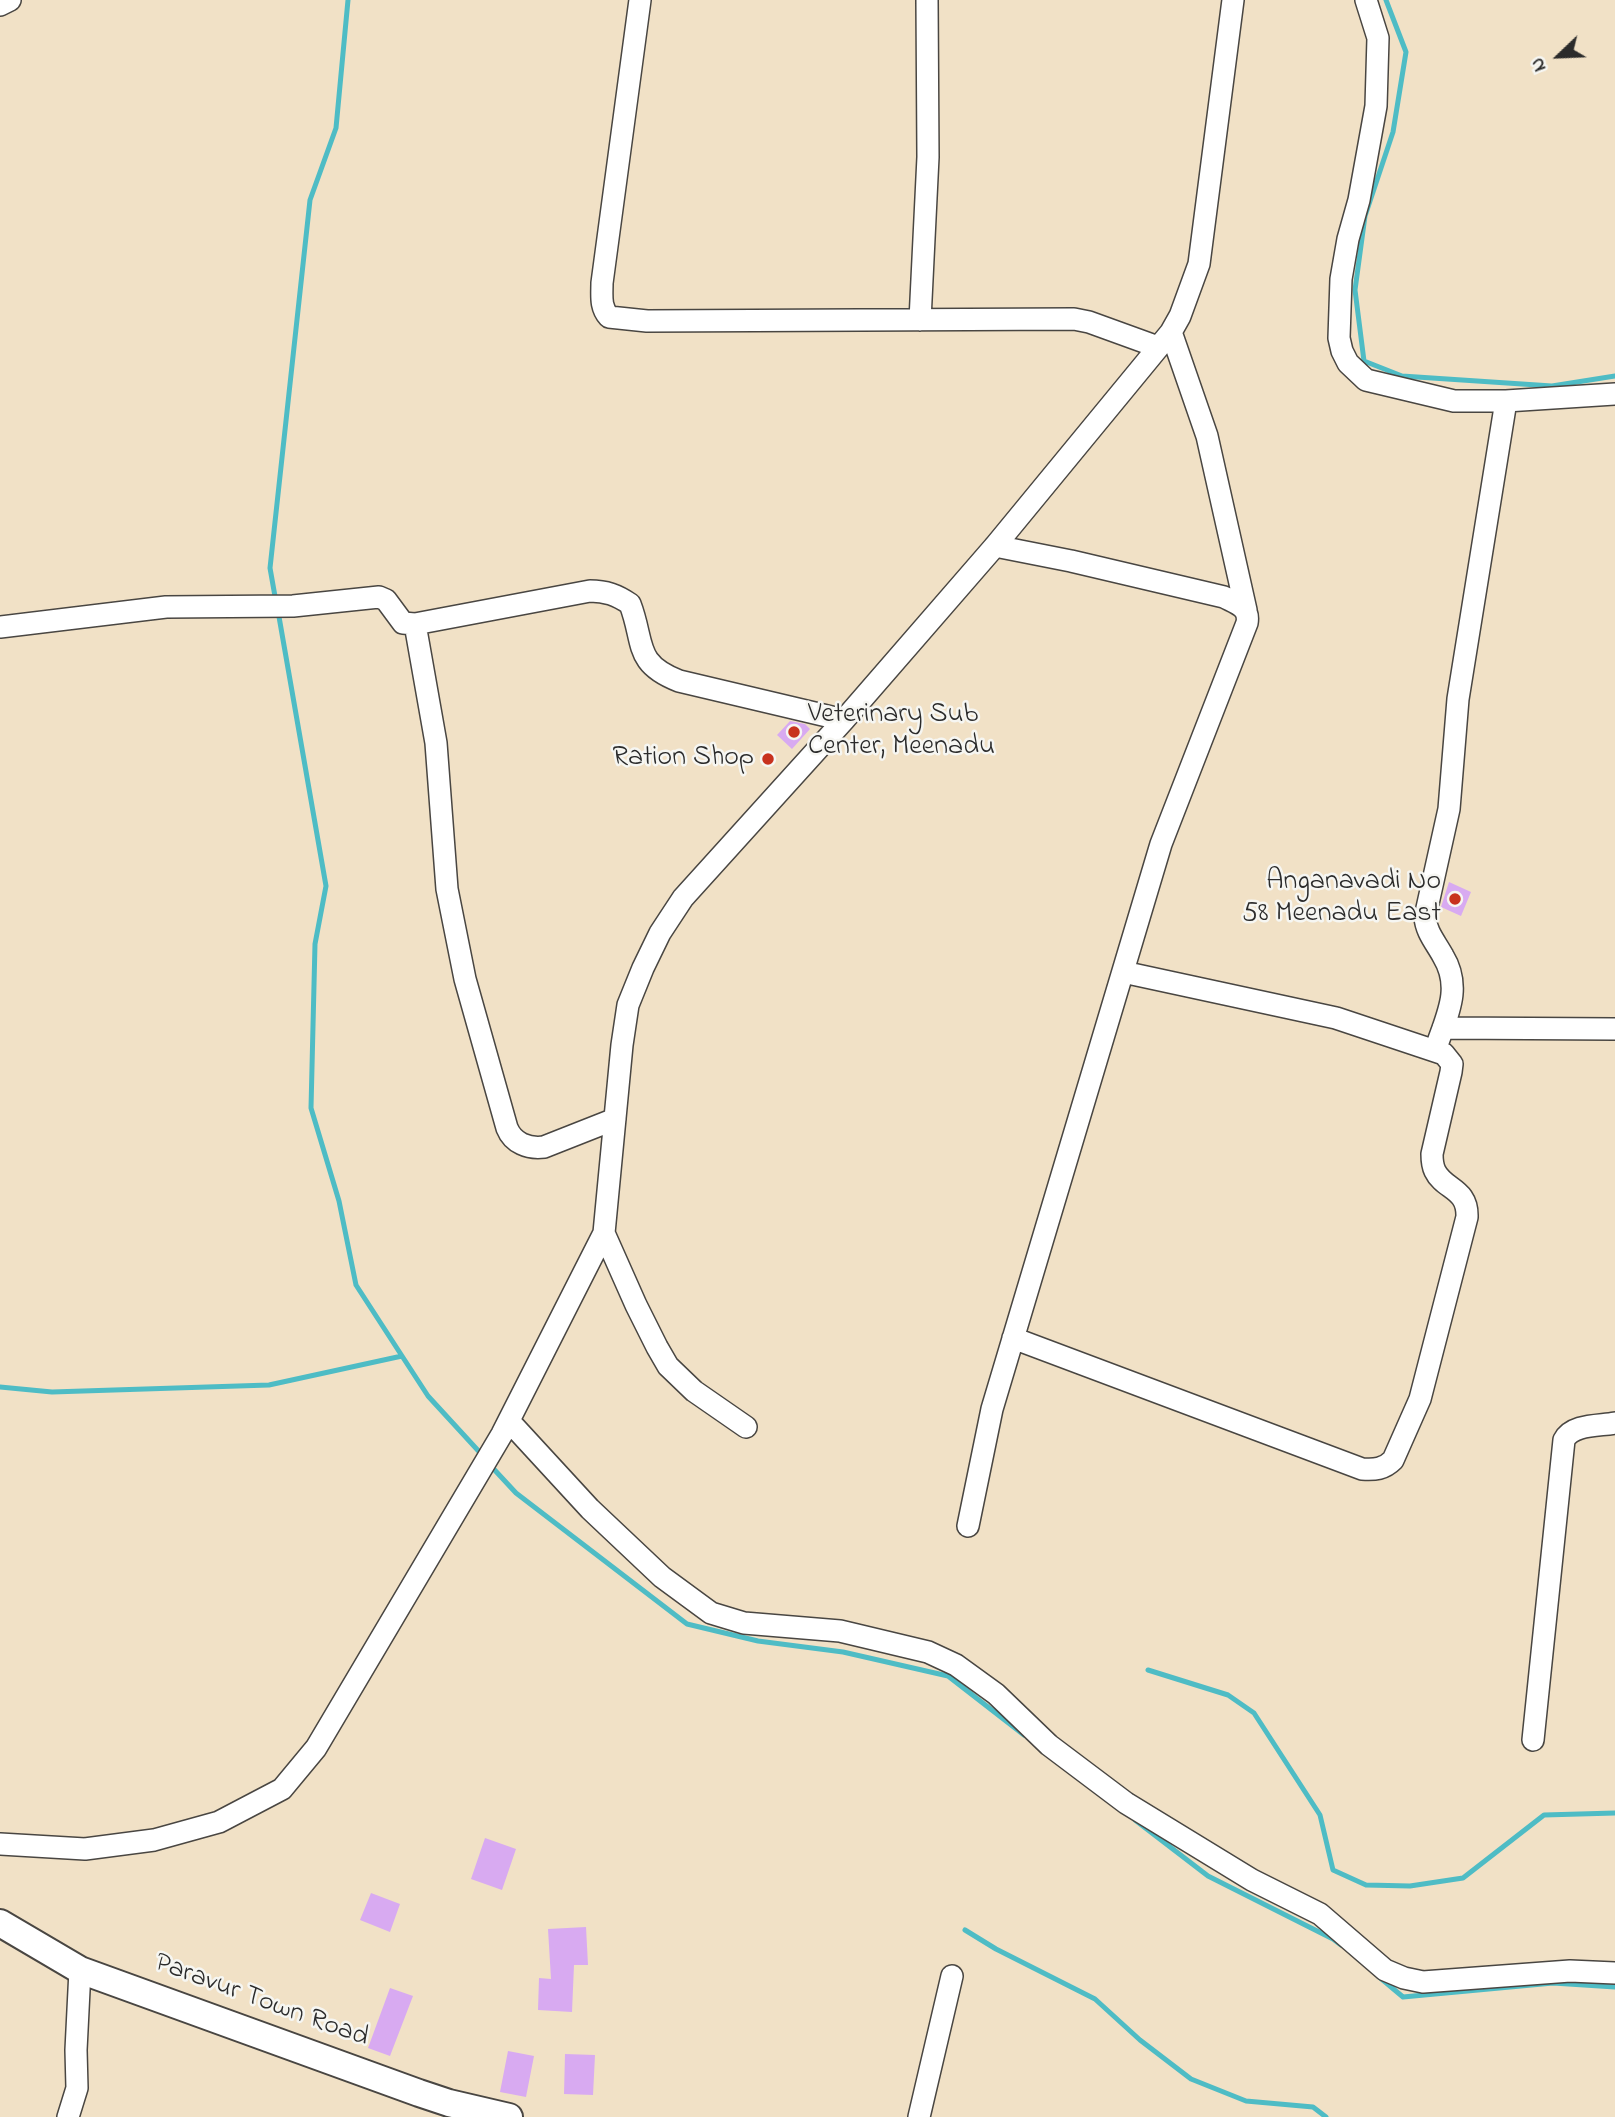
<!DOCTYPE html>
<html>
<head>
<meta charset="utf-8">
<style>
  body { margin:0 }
  #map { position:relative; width:1615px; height:2117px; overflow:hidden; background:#f1e1c6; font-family:"Indie Flower",sans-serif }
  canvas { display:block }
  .north { position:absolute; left:1524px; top:21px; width:70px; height:70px; -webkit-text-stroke:5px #f6f6f2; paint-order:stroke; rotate:247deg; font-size:19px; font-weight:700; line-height:28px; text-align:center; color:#2b2b2b }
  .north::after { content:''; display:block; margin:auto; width:24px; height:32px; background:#2b2b2b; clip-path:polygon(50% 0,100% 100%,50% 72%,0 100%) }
</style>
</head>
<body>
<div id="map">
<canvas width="1615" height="2117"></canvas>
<div class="north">N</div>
</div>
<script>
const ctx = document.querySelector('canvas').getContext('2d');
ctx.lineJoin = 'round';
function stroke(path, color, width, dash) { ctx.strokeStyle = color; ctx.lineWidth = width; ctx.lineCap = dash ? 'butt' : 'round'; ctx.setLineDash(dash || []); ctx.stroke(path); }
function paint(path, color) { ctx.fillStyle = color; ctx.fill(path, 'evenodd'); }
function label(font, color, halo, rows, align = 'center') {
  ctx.font = font + ' "Indie Flower",sans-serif'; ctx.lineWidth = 5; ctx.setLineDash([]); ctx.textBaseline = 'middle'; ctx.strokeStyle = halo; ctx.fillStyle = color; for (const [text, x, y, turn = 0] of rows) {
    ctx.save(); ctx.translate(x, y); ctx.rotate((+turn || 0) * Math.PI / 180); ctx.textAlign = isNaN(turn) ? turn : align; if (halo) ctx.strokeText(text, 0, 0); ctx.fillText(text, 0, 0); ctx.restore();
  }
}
stroke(new Path2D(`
  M1386 0 1406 52 1393 132 1365 216 1355 290 1364 361 1402 376 1552 386 1615 376
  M276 602 270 568 310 200 336 128 348 0
  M278 611 326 886 315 944 311 1108 339 1201 356 1285 402 1356
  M0 1387 52 1392 269 1385 402 1356 428 1396 484 1457
  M490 1465 516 1493 687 1624 758 1641 843 1652 948 1676 1024 1735
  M1148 1670 1228 1695 1254 1713 1320 1815 1333 1870 1366 1885 1410 1886 1463 1878 1544 1815 1615 1813
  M1135 1820 1208 1876 1333 1939 1341 1945
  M965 1930 996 1949 1095 1999 1140 2040 1191 2079 1246 2101 1313 2107 1326 2117
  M1378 1976 1403 1997 1553 1983 1615 1987`), '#4ebcc5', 5);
paint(new Path2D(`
  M790 721 805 724 810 729 792 749 777 735Z
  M1449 882 1471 892 1461 916 1441 907Z
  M485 1838 516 1849 502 1890 471 1879Z
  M371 1893 400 1904 390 1932 360 1920Z
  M586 1927 588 1965H574L572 2012 538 2010 539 1978 551 1979 548 1929Z
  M390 1988 413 1996 390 2056 368 2048Z
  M508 2051 534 2056 526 2097 500 2092Z
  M565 2054 595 2055 593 2095 564 2094Z`), '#d8aaf1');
const minor = new Path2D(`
  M640 0 602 283C602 296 600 307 609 317L647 321 1074 319 1089 322 1158 347
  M1366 0 1378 38 1376 106 1359 200 1348 239 1341 279 1339 338 1342 351 1348 363 1366 380 1454 401H1506L1615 394
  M0 5 10 0
  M920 320 928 157 927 0
  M1171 332 1207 436 1246 610
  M415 624 436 743 447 889 465 979 507 1128C513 1143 528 1149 544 1147L615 1119
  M0 627 166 607 293 606 379 597 386 600 403 623 415 624 590 591C606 591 617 595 630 604 645 643 633 663 679 681L844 720
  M1443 1028 1615 1029
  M1435 1051C1446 1017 1463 989 1443 956 1436 943 1426 932 1425 917L1449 809 1458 699 1506 401
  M604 1233 636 1305 657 1347 668 1366 694 1391 746 1427
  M1013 1338 1362 1469C1375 1470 1384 1469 1393 1460L1420 1399 1467 1217C1468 1188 1444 1190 1435 1171 1432 1165 1432 1160 1432 1154L1451 1072 1452 1064 1444 1054 1336 1018 1123 972
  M509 1421 590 1509 662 1577 711 1613 744 1623 840 1631 928 1652 956 1665 996 1694 1049 1745 1126 1803 1252 1880 1320 1914 1385 1970 1404 1978 1423 1982 1570 1971 1615 1973
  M968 1526 992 1409 1161 844 1247 623C1250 607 1237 604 1224 597L1071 561 995 546
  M1533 1740 1564 1440C1572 1424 1599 1426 1615 1423
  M0 1844 85 1849 154 1840 219 1822 282 1789 316 1748 502 1434 604 1233 622 1045 628 1005 643 968 660 933 683 898 844 720 995 546 1171 332 1180 316 1199 264 1233 0
  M68 2117 77 2088 76 2050 80 1970
  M919 2117 952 1976`);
const major = new Path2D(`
  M0 1923 80 1970 419 2093 449 2103 509 2117`);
stroke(minor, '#494642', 24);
stroke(major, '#494642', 30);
stroke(minor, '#fff', 21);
stroke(major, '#fff', 26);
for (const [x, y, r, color] of [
  [794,732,7,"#c8321e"],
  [768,759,7,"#c8321e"],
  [1455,899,7,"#c8321e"]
]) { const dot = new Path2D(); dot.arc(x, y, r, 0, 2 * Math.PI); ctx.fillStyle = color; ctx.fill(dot); stroke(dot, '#f6f6f2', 2.5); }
label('28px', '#2b2b2b', '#f6f6f2', [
  ["Veterinary Sub",808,716,"left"],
  ["Center, Meenadu",808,748,"left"],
  ["Ration Shop",754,759],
  ["Anganavadi No",1441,883],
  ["58 Meenadu East",1441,915]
], 'right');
label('28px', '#2b2b2b', '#f6f6f2', [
  ["Paravur Town Road",261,2002,20]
]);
</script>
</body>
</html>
